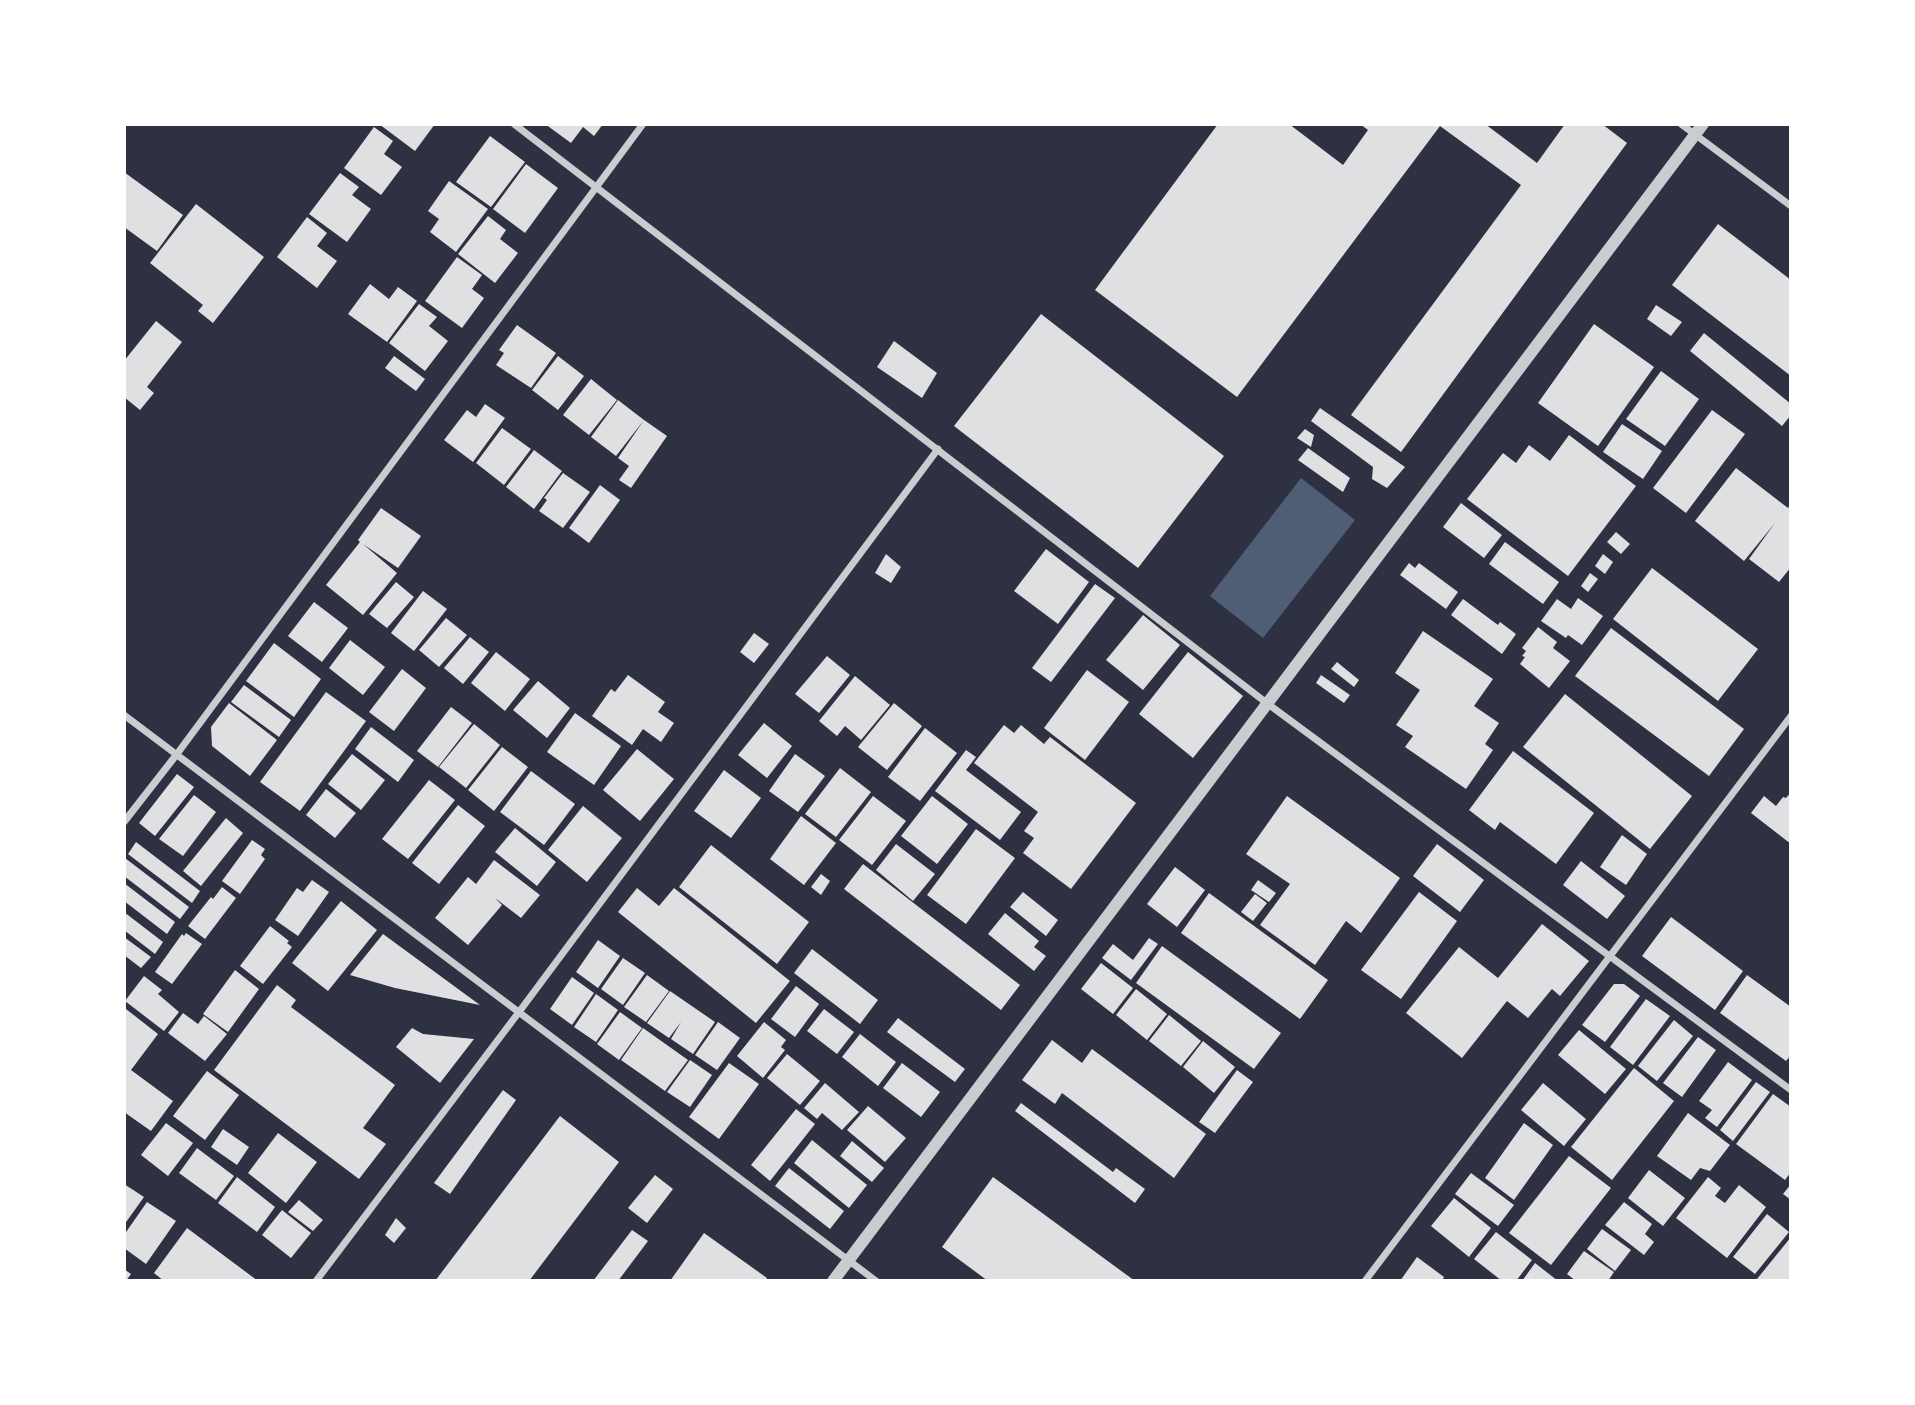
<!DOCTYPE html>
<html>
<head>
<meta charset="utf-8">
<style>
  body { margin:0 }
  #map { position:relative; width:1915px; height:1405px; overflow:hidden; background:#2d3142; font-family:"Noto Serif",serif }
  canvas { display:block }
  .frame { position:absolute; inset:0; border:126px solid #fff; pointer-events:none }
</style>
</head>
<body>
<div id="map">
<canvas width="1915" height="1405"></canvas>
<div class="frame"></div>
</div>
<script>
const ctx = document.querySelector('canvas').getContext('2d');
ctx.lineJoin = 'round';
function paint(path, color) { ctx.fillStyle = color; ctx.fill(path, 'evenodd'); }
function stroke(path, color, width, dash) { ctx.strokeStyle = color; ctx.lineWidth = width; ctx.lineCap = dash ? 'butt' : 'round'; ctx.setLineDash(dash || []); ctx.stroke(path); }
paint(new Path2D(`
  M1301 478 1355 520 1263 638 1210 596Z`), '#4f5d75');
paint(new Path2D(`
  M379 124H435L415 151Z
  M545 124H603L594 136 583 127 571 143Z
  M1218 124H1289L1343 165 1368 130 1360 124H1485L1537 163 1565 124H1602L1627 143 1401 452 1351 415 1521 185 1440 126 1237 397 1095 290Z
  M374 127 393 141 384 154 402 167 381 195 344 168Z
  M490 136 525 162 491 207 456 182Z
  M526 164 558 188 525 233 493 209Z
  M124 172 183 215 157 251 124 227Z
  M340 173 359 187 352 195 371 209 347 242 309 214Z
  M449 181 488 209 456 252 430 232 439 219 428 211Z
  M196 204 264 257 213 323 198 311 203 305 150 263Z
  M488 216 506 230 500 239 518 253 495 283 458 254Z
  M307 217 327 233 317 246 337 261 317 288 277 257Z
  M1718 224 1791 280V376L1672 285Z
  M457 257 482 275 472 289 484 298 462 328 425 301Z
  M370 284 389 299 398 287 417 301 387 342 348 314Z
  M419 304 437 317 429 326 448 341 425 371 389 343Z
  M1656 305 1682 322 1671 336 1647 319Z
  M1041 314 1224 456 1138 568 954 426Z
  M156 321 182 342 147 387 154 393 140 410 124 397V361Z
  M1594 324 1654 367 1598 446 1538 403Z
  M517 325 556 353 531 388 496 365 504 353 499 350Z
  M1704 333 1791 404V415L1782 426 1690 351Z
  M894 341 937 373 922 398 877 367Z
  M394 356 425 379 416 391 385 368Z
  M558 356 584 376 558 410 532 390Z
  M1661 371 1699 399 1665 446 1626 419Z
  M591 379 617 400 589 435 563 415Z
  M618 400 644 420 616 456 591 437Z
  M485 404 505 418 473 462 444 440 467 410 476 417Z
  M1320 408 1405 467 1387 488 1372 479 1373 467 1311 421Z
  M1712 410 1745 434 1686 513 1653 488Z
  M644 420 667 436 631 488 619 480 629 466 618 458Z
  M1622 424 1662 451 1643 479 1603 452Z
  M502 428 531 449 504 485 476 463Z
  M1305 429 1314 435 1311 447 1297 438Z
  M1569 435 1636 486 1568 576 1467 499 1503 453 1516 463 1529 445 1550 461Z
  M1308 448 1350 478 1343 492 1298 460Z
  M534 450 562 471 534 509 506 487Z
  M1736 468 1788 508 1791 504V567L1779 582 1749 559 1775 523 1744 561 1695 521Z
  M563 473 590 492 563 528 539 511 547 500 544 498Z
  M600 485 620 500 589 543 569 528Z
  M1461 503 1502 535 1484 558 1443 527Z
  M381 508 421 536 398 568 363 544 397 573 363 615 326 585 360 542 358 540Z
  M1616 532 1630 544 1621 554 1607 542Z
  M1505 542 1559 582 1543 604 1489 564Z
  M1046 549 1089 582 1058 624 1014 591Z
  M886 554 901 567 891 583 875 573Z
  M1603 554 1613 562 1605 574 1595 566Z
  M1409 563 1415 568 1419 563 1458 592 1446 609 1400 575Z
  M1652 568 1758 649 1718 701 1613 619Z
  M1590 573 1598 579 1588 592 1581 586Z
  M396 582 414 597 387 628 369 614Z
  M1095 584 1115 598 1051 682 1032 668Z
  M423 591 447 609 414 651 391 633Z
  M1578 598 1603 616 1582 645 1568 635 1566 638 1541 621 1557 599 1571 609Z
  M1463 599 1498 625 1500 622 1516 634 1502 654 1451 615Z
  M314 602 348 628 322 662 288 636Z
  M1143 615 1180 645 1143 690 1106 660Z
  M446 618 467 635 439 667 419 650Z
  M1538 627 1557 642 1553 648 1570 661 1549 688 1520 664 1525 657 1522 656 1526 651 1522 648Z
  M1611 628 1744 729 1709 776 1575 676Z
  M1423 631 1493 679 1474 706 1499 723 1485 744 1493 750 1466 789 1405 747 1413 736 1396 725 1420 690 1395 673Z
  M754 633 769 644 754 663 740 652Z
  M470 637 489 652 463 684 444 668Z
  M350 640 385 667 363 695 329 668Z
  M274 643 321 679 294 717 246 681Z
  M496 652 530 679 505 711 471 683Z
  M1188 652 1243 696 1193 758 1139 714Z
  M827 656 850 675 819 713 795 694Z
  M1337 662 1359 680 1354 687 1331 669Z
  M402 669 426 688 394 731 369 712Z
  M1087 670 1129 702 1085 760 1044 728Z
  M628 675 665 702 658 712 674 723 661 742 643 729 632 745 592 716 611 689 615 692Z
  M1321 675 1350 695 1344 703 1316 683Z
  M855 676 890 705 861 740 845 726 837 736 819 721Z
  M538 681 570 708 547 738 513 710Z
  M244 685 291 720 279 737 231 702Z
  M326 692 366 721 300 811 260 782Z
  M1565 694 1692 796 1650 849 1523 747Z
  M229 703 277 740 250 776 212 746 211 727Z
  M894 703 922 726 887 770 858 747Z
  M451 707 472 723 438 767 417 751Z
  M575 713 621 746 594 785 547 752Z
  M764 723 792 746 767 778 738 755Z
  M474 724 500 745 466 788 439 767Z
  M1004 725 1014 733 1021 725 1044 744 1050 737 1136 803 1071 889 1023 853 1034 838 1024 831 1038 812 974 763Z
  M371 727 414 760 398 782 355 749Z
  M925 728 957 753 920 801 888 777Z
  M502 747 528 767 494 811 468 790Z
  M637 749 674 779 640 821 603 790Z
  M966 750 976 757 966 770 1021 812 1000 840 935 791Z
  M1513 751 1594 813 1556 864 1500 822 1495 830 1469 810Z
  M352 754 385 780 361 810 328 784Z
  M795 754 825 776 798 812 769 791Z
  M840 768 871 792 836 837 805 814Z
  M724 770 761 798 731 838 694 811Z
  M531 771 575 804 544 845 500 812Z
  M177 774 194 787 155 836 139 823Z
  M429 780 455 800 408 859 382 839Z
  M326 789 356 813 335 838 306 815Z
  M1791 792V844L1751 813 1764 796 1776 806 1783 797 1786 798Z
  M194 795 216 812 183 856 159 839Z
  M873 796 906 821 872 865 839 840Z
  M932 796 968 824 937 864 901 836Z
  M1287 796 1400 878 1361 933 1346 921 1315 965 1260 925 1290 884 1246 854Z
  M458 805 485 826 439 884 412 863Z
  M583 806 622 838 587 882 548 850Z
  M801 816 836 843 804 885 770 859Z
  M226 818 243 833 201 886 183 871Z
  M515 828 556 862 537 886 495 852Z
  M976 829 1015 858 966 924 927 895Z
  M1622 835 1647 854 1626 885 1600 867Z
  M252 840 265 849 261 855 265 859 240 894 222 881Z
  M136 842 200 891 192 903 128 854Z
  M896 844 935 874 913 901 876 870Z
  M1437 844 1484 880 1460 912 1413 876Z
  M711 845 809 922 777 964 679 887Z
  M125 858 189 907 180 919 124 876Z
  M494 860 540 895 521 918 495 898 502 905 468 945 435 918 468 877 476 884Z
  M1581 861 1625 896 1607 919 1563 885Z
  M863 864 1020 985 1001 1010 844 889Z
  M1175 867 1205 890 1177 927 1147 904Z
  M821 874 830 881 821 895 811 887Z
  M312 880 329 892 298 936 275 920 297 888 303 892Z
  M1258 880 1276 893 1269 902 1251 890Z
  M124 883 175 922 167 934 124 901Z
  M222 887 236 898 205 939 188 926 211 897 213 899Z
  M637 888 659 906 674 888 790 981 756 1023 618 912Z
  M1023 892 1058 920 1046 936 1010 907Z
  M1419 892 1457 921 1401 999 1361 970Z
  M1209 893 1328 980 1300 1019 1181 933Z
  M1255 894 1267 903 1253 921 1241 912Z
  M341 901 377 930 328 991 292 963Z
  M124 912 163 942 155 954 124 930Z
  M1005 913 1039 941 1034 947 1046 956 1034 971 988 934Z
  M1671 917 1743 971 1715 1010 1642 956Z
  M1542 924 1589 961 1560 996 1552 989 1528 1018 1507 1001 1462 1058 1406 1013 1459 947 1498 978Z
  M270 926 289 941 287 943 292 947 263 984 240 966Z
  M186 933 202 944 172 984 155 972 182 934 184 936Z
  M383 934 480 1005 395 988 350 975Z
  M124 937 151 957 141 968 124 955Z
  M1149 938 1158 944 1131 980 1102 958 1113 944 1133 960Z
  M598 940 620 956 598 988 576 972Z
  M1162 946 1281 1033 1254 1069 1136 983Z
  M812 949 878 1000 860 1024 794 973Z
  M623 958 645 973 623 1005 601 989Z
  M1101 963 1133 988 1113 1014 1081 989Z
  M235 970 259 989 228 1032 203 1014Z
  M647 975 669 991 646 1022 624 1007Z
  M1747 975 1791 1007V1055L1786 1061 1720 1013Z
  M144 976 162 990 158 994 179 1012 164 1031 125 1001Z
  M572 977 594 993 572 1025 550 1009Z
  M1614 984H1624L1640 996 1605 1042 1582 1025Z
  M277 985 296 1000 291 1007 395 1085 363 1128 386 1144 359 1179 214 1070Z
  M796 986 819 1004 795 1037 771 1019Z
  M1136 989 1167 1014 1147 1040 1116 1015Z
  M670 991 715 1022 693 1054 671 1039 681 1022 669 1038 647 1023Z
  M596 994 618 1010 596 1042 574 1027Z
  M1646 999 1670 1016 1633 1065 1610 1047Z
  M126 1009 158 1034 131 1070 173 1101 151 1131 124 1112V1012Z
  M824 1009 854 1032 837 1054 807 1031Z
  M620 1012 642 1028 619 1060 597 1044Z
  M183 1013 198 1024 204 1016 227 1034 205 1061 168 1033Z
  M1169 1015 1201 1041 1181 1066 1149 1041Z
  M898 1018 965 1069 955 1082 887 1032Z
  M1674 1020 1693 1036 1657 1081 1638 1066Z
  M718 1022 740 1038 717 1070 695 1055Z
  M764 1022 786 1040 781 1047 785 1050 763 1078 737 1056Z
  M412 1028 423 1034 474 1039 440 1083 396 1047Z
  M643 1028 688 1060 665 1091 621 1060Z
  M1579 1030 1626 1069 1605 1094 1558 1055Z
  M860 1034 896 1062 878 1086 842 1057Z
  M1698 1037 1716 1050 1682 1097 1663 1083Z
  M1052 1040 1082 1063 1092 1049 1206 1134 1174 1178 1062 1093 1055 1104 1022 1080Z
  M1203 1041 1235 1067 1214 1093 1183 1067Z
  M787 1054 820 1081 800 1105 767 1078Z
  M690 1060 712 1075 690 1107 667 1092Z
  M1728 1062 1752 1080 1717 1127 1705 1118 1712 1110 1699 1101Z
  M729 1063 759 1084 719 1139 689 1117Z
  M902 1063 940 1092 921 1117 883 1088Z
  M1634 1068 1674 1101 1612 1180 1571 1147Z
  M1237 1070 1253 1082 1215 1133 1199 1122Z
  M207 1071 239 1095 205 1140 173 1116Z
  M1756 1082 1770 1092 1733 1141 1720 1130Z
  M825 1083 859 1112 842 1130 822 1113 817 1119 804 1108Z
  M1543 1083 1586 1119 1564 1146 1521 1110Z
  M503 1090 516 1100 450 1194 434 1183Z
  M1773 1094 1791 1107V1172L1785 1180 1736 1144Z
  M1021 1103 1113 1172 1116 1168 1145 1189 1135 1203 1015 1111Z
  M868 1106 906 1138 885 1162 847 1130Z
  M796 1109 815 1124 770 1181 751 1165Z
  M1688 1113 1730 1145 1710 1171 1700 1168 1691 1180 1657 1156Z
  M560 1116 619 1162 529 1281H435Z
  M166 1123 193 1143 168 1176 141 1155Z
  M1524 1123 1553 1145 1514 1200 1485 1178Z
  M223 1129 249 1147 237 1165 211 1147Z
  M278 1133 317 1162 286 1203 248 1173Z
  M812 1140 867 1185 849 1208 794 1163Z
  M852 1141 884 1168 872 1182 840 1156Z
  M197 1148 234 1176 216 1200 179 1173Z
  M1569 1156 1611 1188 1551 1265 1509 1233Z
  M789 1168 844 1211 830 1229 775 1186Z
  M1649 1170 1685 1198 1663 1226 1628 1198Z
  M1471 1173 1514 1205 1498 1226 1455 1194Z
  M655 1175 673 1189 647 1223 628 1208Z
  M237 1177 275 1207 257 1232 218 1203Z
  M993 1177 1135 1281H988L942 1247Z
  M1708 1177 1721 1188 1715 1196 1725 1203 1739 1185 1766 1207 1727 1258 1676 1218Z
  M124 1184 144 1197 124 1225Z
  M1791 1184V1200L1783 1194Z
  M1454 1198 1491 1228 1469 1257 1431 1226Z
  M299 1200 323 1220 313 1231 288 1212Z
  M147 1202 176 1221 146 1264 124 1248V1235Z
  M1624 1202 1652 1224 1645 1234 1654 1242 1644 1255 1605 1225Z
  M282 1210 311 1233 291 1258 262 1235Z
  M1767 1214 1789 1232 1755 1274 1733 1257Z
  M396 1218 406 1228 394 1243 385 1235Z
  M187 1228 258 1281H164L154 1273Z
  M1602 1229 1631 1250 1615 1271 1587 1249Z
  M632 1230 648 1241 618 1281H593Z
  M1496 1232 1532 1260 1516 1281H1502L1474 1259Z
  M704 1233 767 1278 765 1281H670Z
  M1791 1237V1281H1759L1757 1279Z
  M1584 1251 1614 1272 1608 1281H1576L1567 1274Z
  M1417 1257 1444 1277 1442 1281H1400Z
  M1535 1263 1558 1281H1522Z
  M124 1269 131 1274 126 1281H124Z`), '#e0e0e3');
stroke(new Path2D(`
  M514 124 1268 704 1791 1090
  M1681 124 1791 206
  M124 715 876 1281
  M124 822 177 754 643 124
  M316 1281 519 1012 938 449
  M1365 1281 1791 716`), '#caccd0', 7);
stroke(new Path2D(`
  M833 1281 1703 124`), '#caccd0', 12);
</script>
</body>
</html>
